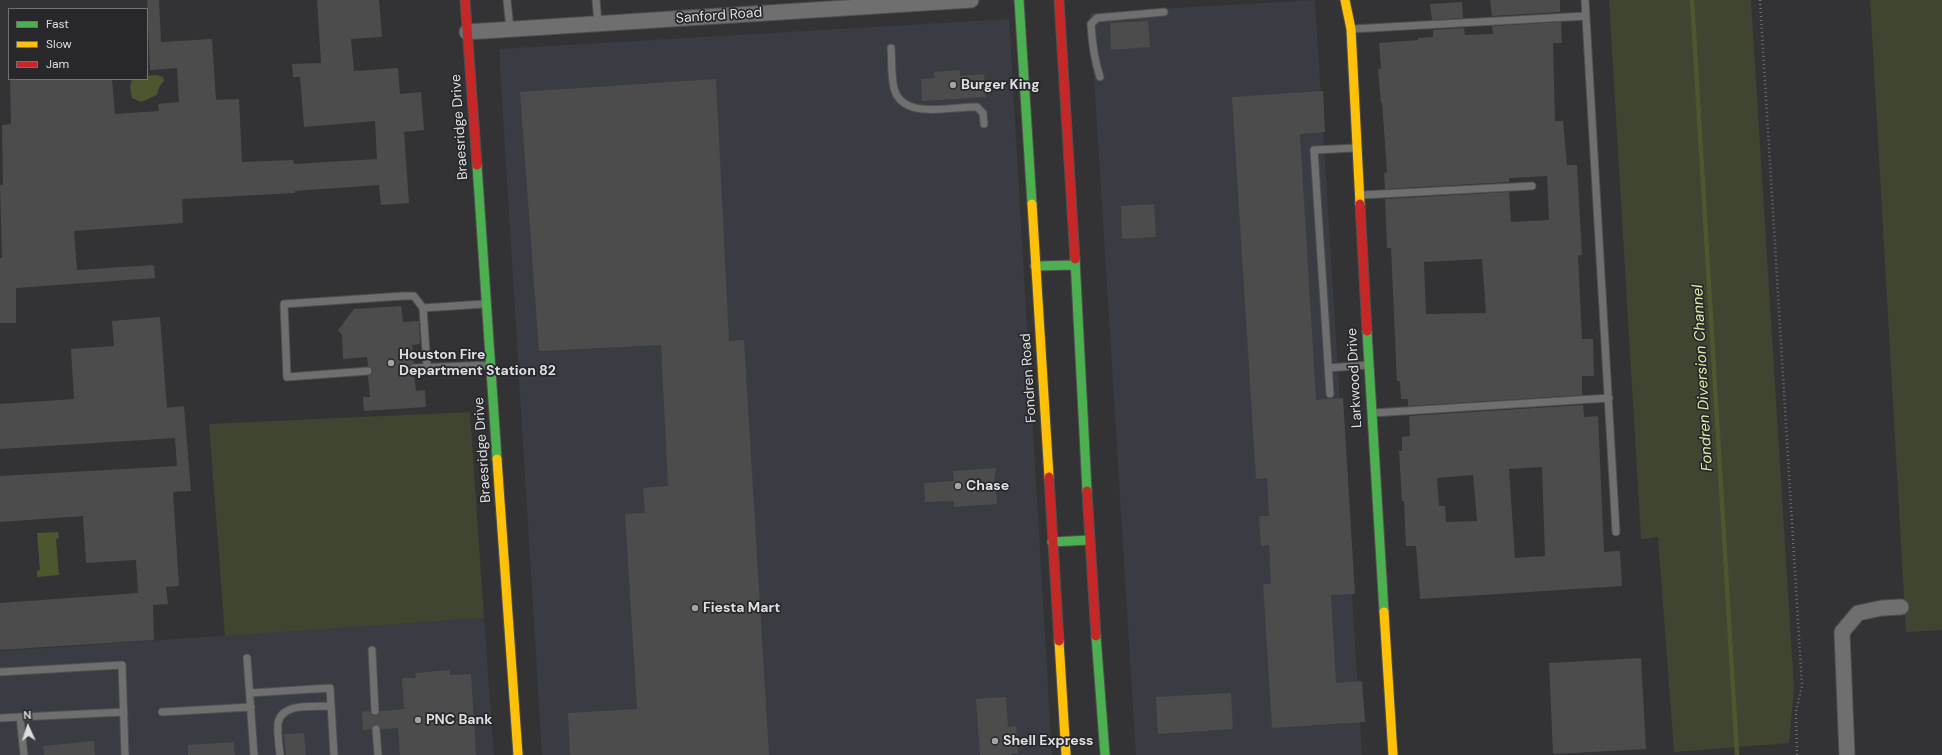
<!DOCTYPE html>
<html>
<head>
<meta charset="utf-8">
<style>
  body { margin:0 }
  #map { position:relative; width:1942px; height:755px; overflow:hidden; background:#333335; font-family:"DM Sans",sans-serif }
  canvas { display:block }
  .legend { position:absolute; left:8px; top:8px; width:140px; height:72px; box-sizing:border-box; background:#28282c; border:1px solid #717174; margin:0; padding:5px 7px; list-style:none; font-size:12px; color:#dedfe1 }
  .legend li { display:flex; align-items:center; gap:8px; height:20px }
  .legend b { width:20px; border:1px solid #717174 }
  .north { position:absolute; left:8px; top:707px; width:40px; height:40px; -webkit-text-stroke:3px #28282c; paint-order:stroke; rotate:357deg; font-size:11px; font-weight:700; line-height:16px; text-align:center; color:#dedfe1 }
  .north::after { content:''; display:block; margin:auto; width:14px; height:18px; background:#dedfe1; clip-path:polygon(50% 0,100% 100%,50% 72%,0 100%) }
</style>
</head>
<body>
<div id="map">
<canvas width="1942" height="755"></canvas>
<ul class="legend">
<li><b style="height:5px;background:#4caf50"></b>Fast</li>
<li><b style="height:5px;background:#ffc107"></b>Slow</li>
<li><b style="height:5px;background:#c62828"></b>Jam</li>
</ul>
<div class="north">N</div>
</div>
<script>
const ctx = document.querySelector('canvas').getContext('2d');
ctx.lineJoin = 'round';
function paint(path, color) { ctx.fillStyle = color; ctx.fill(path, 'evenodd'); }
function stroke(path, color, width, dash) { ctx.strokeStyle = color; ctx.lineWidth = width; ctx.lineCap = dash ? 'butt' : 'round'; ctx.setLineDash(dash || []); ctx.stroke(path); }
function label(font, color, halo, rows, align = 'center') {
  ctx.font = font + ' "DM Sans",sans-serif'; ctx.lineWidth = 3.5; ctx.setLineDash([]); ctx.textBaseline = 'middle'; ctx.strokeStyle = halo; ctx.fillStyle = color; for (const [text, x, y, turn = 0] of rows) {
    ctx.save(); ctx.translate(x, y); ctx.rotate((+turn || 0) * Math.PI / 180); ctx.textAlign = isNaN(turn) ? turn : align; if (halo) ctx.strokeText(text, 0, 0); ctx.fillText(text, 0, 0); ctx.restore();
  }
}
paint(new Path2D(`
  M1315 0 1362 755H1136L1090 13Z
  M1009 19 1052 755H542L499 49Z
  M484 618 494 755H0V651Z`), '#3a3c44');
paint(new Path2D(`
  M1609 0H1751L1794 688 1789 743 1674 752 1658 537 1641 539Z
  M1870 0H1942V630L1906 632Z
  M470 412 484 618 225 636 209 424Z`), '#3f4530');
paint(new Path2D(`
  M156 75 163 77 164 81 159 87 157 95 141 102 132 98 130 87 132 79H147V76Z
  M58 532 59 538 56 539 59 575 37 577V571L40 570 37 533Z`), '#4c572f');
stroke(new Path2D(`
  M1692 0 1737 755`), '#4c572f', 4.5);
paint(new Path2D(`
  M147 0H159L161 42 212 39 216 100 239 99 242 162 293 160 294 164 377 159 375 121 304 127 300 77H293L292 64 321 63 317 0H379L382 37 351 39 354 71 398 68 400 94 421 92 424 130 404 132 409 203 381 205 379 185 295 191V193L182 199 183 223 74 231 77 270 154 265 155 278 16 288V323H0V258H2L0 185H3L2 125 11 124 10 79H112L115 114 159 111 158 104 179 102 177 68 150 70Z
  M1490 0H1560V12L1492 16Z
  M1462 2 1463 18 1432 20 1430 4Z
  M1148 21 1150 47 1111 50 1110 23Z
  M1561 22 1562 43H1553L1555 121H1563L1567 165H1577L1582 255 1578 256 1582 339H1593L1594 376H1582V395L1408 406V399H1401L1400 381H1397L1391 248H1387L1385 199 1509 192 1511 222 1549 220 1547 176 1509 178V182L1385 189 1384 173 1387 172 1382 102 1381 103 1378 69H1381L1379 43 1418 40V38L1433 37V30L1464 28 1465 35 1493 34 1492 26ZM1482 259 1486 313 1426 314 1424 262Z
  M960 70V76L984 74 986 97 922 101 921 79 935 78 934 72Z
  M716 79 729 341 744 340 769 755H570L568 713 637 709 625 514 645 513 643 488 668 486 661 345 539 351 520 92Z
  M1323 91 1325 132 1300 134 1316 400 1343 398 1355 594 1331 595 1336 683 1362 681 1365 722 1272 728 1263 584H1271L1269 545 1261 546 1259 516H1269L1267 478 1256 479 1232 97Z
  M1154 204 1156 237 1122 239 1121 206Z
  M401 306 403 322 419 321 420 344 412 345 414 363 410 365 409 369 414 373 416 391 425 390 426 407 364 411 363 397H370L368 376 372 374 373 370 368 366 367 357 343 359 342 335 338 330 354 309Z
  M160 317 167 408 184 406 191 491 173 492 179 586 166 587 168 604 153 605 154 640 0 650V603L138 593 136 560 86 563 83 516 0 522V476L177 466 175 438 0 449V404L74 399 71 349 114 346 112 321Z
  M1583 405 1584 417 1598 416 1604 552 1620 551 1622 586 1420 599 1416 546H1406L1404 501H1402L1399 451H1402V437L1410 436 1409 416ZM1542 467 1545 556 1515 558 1509 469ZM1473 475 1477 521 1446 522 1445 506H1439L1437 478Z
  M996 468 993 489H996L997 504 954 507V501L925 502 924 483 954 481 953 471Z
  M1641 658 1646 749 1553 754 1549 663Z
  M450 670V675L471 674 476 755H400L398 728 381 729 376 724 373 725 371 729 363 730 362 712 370 711 372 715 376 716 380 711 404 709 402 678H416L415 673Z
  M1231 693 1233 729 1158 734 1156 697Z
  M1006 697 1008 727 1016 726 1018 753 1011 754V755H980L976 699Z
  M304 733 306 755H286L284 734Z
  M94 741 95 755H44L43 746Z
  M234 742 235 755H188V745Z`), '#4c4c4d');
const lane = new Path2D(`
  M507 0 510 29
  M596 0 598 23
  M1585 0 1616 532
  M1352 29 1586 16
  M891 48C892 61 891 76 894 88 902 121 952 106 977 107L983 113 984 124
  M1100 77C1094 59 1092 43 1091 24L1097 18 1164 12
  M1362 195 1532 186
  M423 308 427 367
  M414 368 490 365
  M1328 368 1368 365
  M368 371 287 377 284 304 403 296H414L423 308 484 304
  M1330 394 1314 150 1355 148
  M1373 413 1609 398
  M372 650 375 711
  M247 658 254 755
  M0 672 122 665 125 755
  M250 693 330 688 334 755
  M162 712 251 707
  M20 717 24 755
  M0 718 124 712
  M376 729 378 755
  M280 755C279 745 277 733 278 723 282 702 314 707 331 706`);
const street = new Path2D(`
  M467 32 971 0
  M1847 755 1842 632 1858 613 1882 608 1901 607`);
const fast = new Path2D(`
  M1019 0 1032 204
  M477 165 497 459
  M1075 259 1087 491
  M1035 266 1075 265
  M1367 331 1384 612
  M1052 542 1089 540
  M1096 636 1105 755`);
const slow = new Path2D(`
  M1345 0 1351 29 1360 204
  M1032 204 1049 477
  M497 459 518 755
  M1384 612 1393 755
  M1059 641 1066 755`);
const jam = new Path2D(`
  M465 0 477 165
  M1059 0 1075 259
  M1360 204 1367 331
  M1049 477 1059 641
  M1087 491 1096 636`);
stroke(lane, '#4e4f50', 9);
stroke(street, '#4e4f50', 17);
stroke(fast, '#4e4f50', 11);
stroke(slow, '#4e4f50', 11);
stroke(jam, '#4e4f50', 11);
stroke(new Path2D(`
  M1760 0 1802 686 1796 711 1797 755`), '#6e6e70', 2.5, [1, 3]);
stroke(lane, '#6f6f70', 7);
stroke(street, '#6f6f70', 15);
stroke(fast, '#4caf50', 9);
stroke(slow, '#ffc107', 9);
stroke(jam, '#c62828', 9);
for (const [x, y, r, color] of [
  [953,85,4,"#a2a3a5"],
  [391,363,4,"#a2a3a5"],
  [958,486,4,"#a2a3a5"],
  [695,608,4,"#a2a3a5"],
  [418,720,4,"#a2a3a5"],
  [995,741,4,"#a2a3a5"]
]) { const dot = new Path2D(); dot.arc(x, y, r, 0, 2 * Math.PI); ctx.fillStyle = color; ctx.fill(dot); stroke(dot, '#28282c', 1.5); }
label('14px', '#dedfe1', '#28282c', [
  ["Sanford Road",719,16,-4],
  ["Braesridge Drive",460,127,-94],
  ["Fondren Road",1029,378,-94],
  ["Larkwood Drive",1355,378,-93],
  ["Braesridge Drive",483,450,-94]
]);
label('bold 14px', '#dedfe1', '#28282c', [
  ["Burger King",961,85],
  ["Houston Fire",399,355],
  ["Department Station 82",399,371],
  ["Chase",966,486],
  ["Fiesta Mart",703,608],
  ["PNC Bank",426,720],
  ["Shell Express",1003,741]
], 'left');
label('italic 15px', '#d8eda3', '#28282c', [
  ["Fondren Diversion Channel",1703,378,-93]
]);
</script>
</body>
</html>
